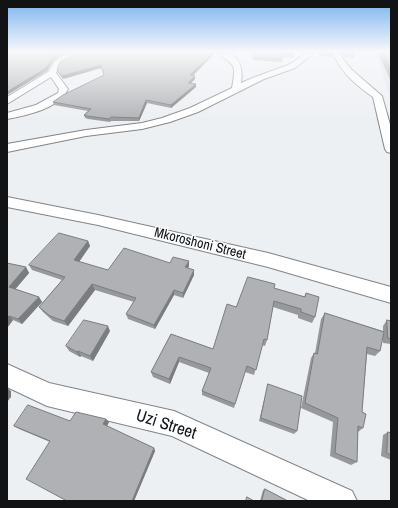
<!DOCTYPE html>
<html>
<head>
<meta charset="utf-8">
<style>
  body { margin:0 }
  #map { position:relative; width:398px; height:508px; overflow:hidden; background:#edf0f3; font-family:"Archivo Narrow",sans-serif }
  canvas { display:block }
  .frame { position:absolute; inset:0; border:8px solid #121314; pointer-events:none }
</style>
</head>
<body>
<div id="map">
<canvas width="398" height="508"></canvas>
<div class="frame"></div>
</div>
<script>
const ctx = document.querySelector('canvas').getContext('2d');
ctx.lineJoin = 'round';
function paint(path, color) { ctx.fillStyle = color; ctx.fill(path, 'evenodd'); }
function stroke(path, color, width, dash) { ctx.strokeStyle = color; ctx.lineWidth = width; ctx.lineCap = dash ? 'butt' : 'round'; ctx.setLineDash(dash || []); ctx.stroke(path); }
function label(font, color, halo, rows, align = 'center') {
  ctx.font = font + ' "Archivo Narrow",sans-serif'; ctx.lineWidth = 3; ctx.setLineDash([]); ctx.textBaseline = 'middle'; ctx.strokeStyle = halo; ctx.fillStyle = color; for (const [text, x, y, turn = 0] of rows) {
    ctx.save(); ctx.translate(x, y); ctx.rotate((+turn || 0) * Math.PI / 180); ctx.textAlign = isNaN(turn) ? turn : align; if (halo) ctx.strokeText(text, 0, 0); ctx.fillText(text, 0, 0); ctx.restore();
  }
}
paint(new Path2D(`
  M376 52H391V100Z`), '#dce4ed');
const minor = new Path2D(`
  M71 52H81L60 64 56 73 68 89C58 109 28 115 7 119V113L36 105 58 93 59 89 51 77 7 104V97L48 72 55 61Z
  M216 52C237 52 244 63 241 83 256 76 272 71 288 65 299 60 302 52 315 52L295 68 264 79 198 112 170 122 142 129 86 136 7 152V144L86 130 142 123 162 118 190 108 232 88C237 62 234 66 216 52Z
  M333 52H340L343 59 352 70 382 96 391 128V153L387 152 385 149 373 97C357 86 339 71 333 52Z
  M7 197 98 215 268 253 391 287V303L268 267 98 225 7 207Z
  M7 364 49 383 174 411 352 491 357 501H310L172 436 47 406 7 387Z`);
stroke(minor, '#828487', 2);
paint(minor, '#fff');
paint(new Path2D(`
  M294 52 293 58 283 57 282 62 253 60V57Z
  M319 52H334V53L333 57 319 56Z
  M341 52H354L355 55 353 58 344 57Z
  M377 52H391V81Z
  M215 53 193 76H195V79L191 83 196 84V87L171 108 147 103 139 121H111L110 122 88 119 85 118 84 115 88 111 54 105 53 102 104 75 101 68 63 79 58 73 57 70Z
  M88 241 90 246 79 262 108 270 170 263 189 266 188 268 194 275 183 298 174 295 155 329 128 319 126 314 134 302 95 290 68 326 53 321 43 312 39 307 62 280 32 270 29 265Z
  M7 263 26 267 29 273 15 289 39 297 42 302 22 324 13 320 7 328Z
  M274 288 304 297 306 293 315 317 312 323 298 318V315L273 307 267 340 265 346 262 345 254 375 245 372 234 408 202 395V391L209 373 179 362 170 384 153 377 151 372 171 334 213 349 236 307Z
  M325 313 383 331V326L387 320 391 321V344L383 343V338L380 351 375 356 367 354 362 412 363 428 358 432 357 462 351 465 330 456 333 422 301 408 311 358 314 353H315L321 319Z
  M110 331 93 361 81 356 80 357 69 351 66 346Z
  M391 350V361H390Z
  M268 384 297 431 294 434 259 421 267 388Z
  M106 419 109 422 107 426 154 448 155 451 134 501H67L50 442 19 429 14 426 70 421Z
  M388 432 391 433V460L381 456 383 435Z
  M265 489 288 501H260L263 490Z`), '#96989b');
paint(new Path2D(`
  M62 52H67L54 60 47 71 7 95V92L53 57Z
  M214 52H215V53L190 78V75Z
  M101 65V68L63 79 62 76Z
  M195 76V79L188 86V83Z
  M196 84V87L171 108V105Z
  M146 100 147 103 139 121V118Z
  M88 241 90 246 76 266 74 260Z
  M189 261V266L185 273V267Z
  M26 267 29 273 13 292 9 287Z
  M194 270V275L183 298V293Z
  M92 284 95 290 68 326 64 321Z
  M174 290V295L155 329 154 325Z
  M39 297 42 302 22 324 18 319Z
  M9 316 13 320 7 328V318Z
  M108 326 110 331 93 361 90 356Z
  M78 351 81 356 80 357 77 352Z
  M179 357V362L170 384 169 379Z
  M7 388 11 391V397L7 402Z
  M106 419 109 422 106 428 103 424Z
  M154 448 155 451 134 501H132Z`), '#7a7c7e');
const building = new Path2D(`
  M7 52H62L53 57 46 68 7 92Z
  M78 52H214L190 75 195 76 188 83 196 84 171 105 146 100 139 118 111 117 109 119 87 116 84 115 91 109 53 102 63 95 104 75 101 65 62 76 57 70 60 62Z
  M255 52H294L293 54 283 53 282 59 253 57Z
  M322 52H334V53Z
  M344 52H354L355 55 345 54Z
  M382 52H391V70Z
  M59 233 88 241 74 260 108 270 124 248 170 263 173 257 189 261 185 267 194 270 183 293 174 290 154 325 126 314 136 298 92 284 64 321 50 316 39 307 65 277 29 265Z
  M7 263 26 267 9 287 39 297 18 319 9 316 7 318Z
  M248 277 275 284 274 288 305 297 306 293 319 297 315 317 301 312V309L274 301 267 340 264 339 256 370 247 366 235 404 202 391 211 368 179 357 169 379 151 372 171 334 213 349 227 304 236 307Z
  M325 313 384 332 380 351 367 347 362 412 366 414 363 428 358 426 357 462 335 453 338 418 305 403 314 353 317 354Z
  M84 320 108 326 90 356 78 351 77 352 66 346Z
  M387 320 391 321V339L388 338Z
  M268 384 302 396 297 431 261 418Z
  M28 405 70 421 76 412 106 419 103 424 154 448 132 501H67L26 479 50 441 14 426Z
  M388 432 391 433V455L387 453Z
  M265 489 288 501H262Z
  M247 497 254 501H246Z`);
paint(building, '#afb1b4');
stroke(building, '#7a7c7e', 1);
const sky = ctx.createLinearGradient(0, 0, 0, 123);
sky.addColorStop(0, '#7ab3ee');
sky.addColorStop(0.42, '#f7f8fa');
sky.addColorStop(1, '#f7f8fa00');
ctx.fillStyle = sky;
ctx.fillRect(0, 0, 398, 123);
label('14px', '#121314', '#fbfdff', [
  ["Mkoroshoni Street",200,244,14]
]);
label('17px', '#121314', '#fbfdff', [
  ["Uzi Street",166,425,18]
]);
</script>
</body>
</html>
